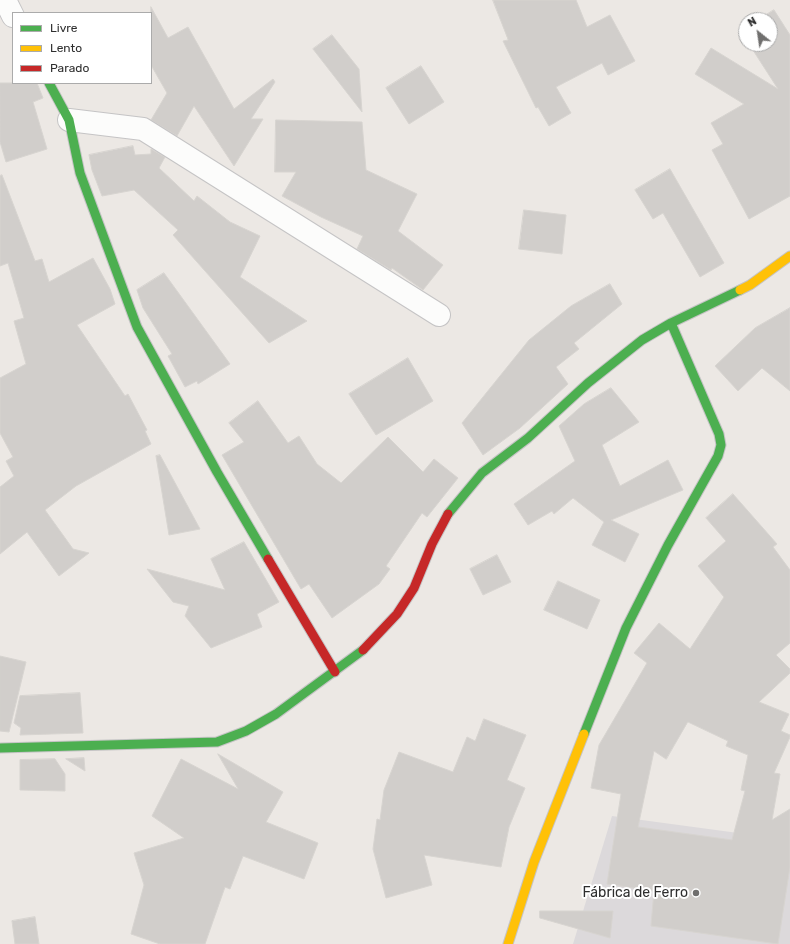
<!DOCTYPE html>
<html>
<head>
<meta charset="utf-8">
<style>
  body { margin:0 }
  #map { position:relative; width:790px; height:944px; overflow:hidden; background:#ece8e4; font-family:Rubik,sans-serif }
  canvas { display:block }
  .legend { position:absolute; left:12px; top:12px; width:140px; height:72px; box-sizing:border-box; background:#fff; border:1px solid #ababab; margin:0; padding:5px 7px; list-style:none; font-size:12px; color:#2e2e2e }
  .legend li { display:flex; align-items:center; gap:8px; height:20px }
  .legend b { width:20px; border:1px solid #ababab }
  .north { position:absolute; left:738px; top:12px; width:40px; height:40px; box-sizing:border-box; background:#fff; border:1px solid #ababab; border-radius:50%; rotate:330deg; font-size:11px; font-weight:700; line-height:16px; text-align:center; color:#2e2e2e }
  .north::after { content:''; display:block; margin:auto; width:14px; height:18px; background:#706f6e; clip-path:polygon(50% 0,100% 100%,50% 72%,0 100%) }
</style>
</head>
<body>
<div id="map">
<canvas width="790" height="944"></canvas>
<ul class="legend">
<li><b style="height:5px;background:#4caf50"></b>Livre</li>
<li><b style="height:5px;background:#ffc107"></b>Lento</li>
<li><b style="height:5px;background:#c62828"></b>Parado</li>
</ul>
<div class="north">N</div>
</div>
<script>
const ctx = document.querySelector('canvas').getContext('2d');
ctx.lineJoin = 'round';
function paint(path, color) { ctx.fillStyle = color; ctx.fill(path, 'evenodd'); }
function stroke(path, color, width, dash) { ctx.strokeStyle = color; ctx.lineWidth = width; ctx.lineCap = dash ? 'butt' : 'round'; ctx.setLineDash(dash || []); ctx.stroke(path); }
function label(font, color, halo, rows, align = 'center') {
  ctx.font = font + ' Rubik,sans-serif'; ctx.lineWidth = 4; ctx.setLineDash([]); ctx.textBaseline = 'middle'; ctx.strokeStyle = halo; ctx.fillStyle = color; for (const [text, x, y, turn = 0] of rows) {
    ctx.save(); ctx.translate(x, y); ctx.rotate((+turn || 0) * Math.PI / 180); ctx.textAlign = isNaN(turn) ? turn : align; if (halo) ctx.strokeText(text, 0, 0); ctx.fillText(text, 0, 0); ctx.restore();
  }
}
paint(new Path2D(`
  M612 816 790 840V944H573Z`), '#dcd9db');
const building = new Path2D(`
  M493 0H576L587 27 610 15 635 61 608 75 602 63 556 87 571 113 549 126 538 107 536 108 503 41 508 40Z
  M151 7 168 38 188 27 234 109 273 79 275 82 251 119H263L234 166 194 106 177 136 151 120 167 93 151 65Z
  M774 10 790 35V196L749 219 712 150 723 144 711 123 744 104 695 74 711 48 778 89 749 44H770V20H758Z
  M332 35 359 69 362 112 313 49Z
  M421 66 444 102 409 124 386 88Z
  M0 83H37L43 98 33 102 47 149 6 162 0 142Z
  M276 120 362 122 366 170 417 194 398 231 443 265 423 290 392 268 391 270 357 249 363 236 321 217 282 196 296 172H275Z
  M133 146 135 155 151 154V149L165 157 159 168 194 201 197 196 230 222 260 236 240 277 307 321 269 343 173 235 178 230 134 190 102 196 92 170 89 155Z
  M670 169 724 263 700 277 663 213 653 219 635 190Z
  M2 175 35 261 42 259 49 282 93 258 110 289 115 304 77 325 125 396 128 394 147 430 145 431 151 444 76 486 45 510 73 549 89 553 59 576 27 532 0 554V487L14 476 6 461 13 457 0 433V378L26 364 14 321 24 318 8 263 0 266V176Z
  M524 210 566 215 562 254 519 249Z
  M164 273 230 364 198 384 197 381 185 387 168 356 172 354 143 308 137 290Z
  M610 284 622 304 574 343 579 349 556 367 568 384 520 428 483 455 462 423 529 340 571 306Z
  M790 308V391L762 368 738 391 715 366 755 328Z
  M408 358 433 401 376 435 349 394Z
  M611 388 639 422 602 445 620 486 668 460 683 490 611 520 639 534 625 562 592 545 604 522 573 498 554 514 552 511 528 525 514 504 575 461 559 426 584 404Z
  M258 401 288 443 299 436 317 464 341 483 388 437 423 472 434 459 458 478 427 517 422 513 386 566 390 569 379 584 332 618 309 584 301 589 222 455 244 442 229 423Z
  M160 455 200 529 169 535 156 456Z
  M733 494 777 544 773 547 790 570V643L776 655 790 669V673L759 702 789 714 781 731 790 735V737L774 773 780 774 772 820 790 809V867L778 944 651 926 654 891 607 884 621 794 591 788 599 745 647 663 634 653 659 623 690 649 724 597 698 566 726 541 706 518ZM688 722 728 741 726 746 748 755 741 790 745 791 732 840 638 827 654 751 666 759Z
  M244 542 279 602 257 614 262 627 211 648 185 616 189 606 173 602 147 569 225 590 211 559Z
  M497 555 511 582 483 595 470 569Z
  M558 581 600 600 587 629 544 610Z
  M0 656 26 662 9 732 0 731Z
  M80 693 83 733 20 735 21 728 14 723 20 696Z
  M484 719 526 735 507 780 525 788 509 827 501 867 424 855 432 885 386 898 373 849 377 819 380 820 384 790 399 752 453 772 467 737 475 741Z
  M218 754 283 792 266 822 318 843 304 879 243 856 230 889 225 887 205 944H160L131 934 144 885 134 853 184 838 152 816 181 759 238 789Z
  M84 758 85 771 66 759Z
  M55 759 65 774V791L20 790V760Z
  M540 911H613L610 938 540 918Z
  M35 917 39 944H15L12 921Z`);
paint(building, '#d1cecb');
stroke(building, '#d7d4d0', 1);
const street = new Path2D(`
  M5 0 13 16
  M69 120 143 129 439 315`);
const fast = new Path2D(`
  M49 83 69 120 80 173 137 327 217 472 268 559
  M448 514 482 473 528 438 588 383 642 340 671 323 740 290
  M584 734 626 628 668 545 718 456 721 445 719 434 671 323
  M0 748 217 742 246 731 276 714 363 650`);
const slow = new Path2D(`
  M740 290 750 285 790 256
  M508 944 534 862 584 734`);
const jam = new Path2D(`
  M268 559 335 672
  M363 650 397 614 414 588 432 544 448 514`);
stroke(street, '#c5c4c5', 24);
stroke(fast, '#c5c4c5', 11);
stroke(slow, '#c5c4c5', 11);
stroke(jam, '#c5c4c5', 11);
stroke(street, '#fcfcfb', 22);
stroke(fast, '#4caf50', 9);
stroke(slow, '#ffc107', 9);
stroke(jam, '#c62828', 9);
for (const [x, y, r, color] of [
  [696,893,4,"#706f6e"]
]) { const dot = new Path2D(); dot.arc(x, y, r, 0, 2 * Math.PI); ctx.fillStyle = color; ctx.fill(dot); stroke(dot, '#fff', 1.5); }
label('14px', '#2e2e2e', '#fff', [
  ["Fábrica de Ferro",688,893]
], 'right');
</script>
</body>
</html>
